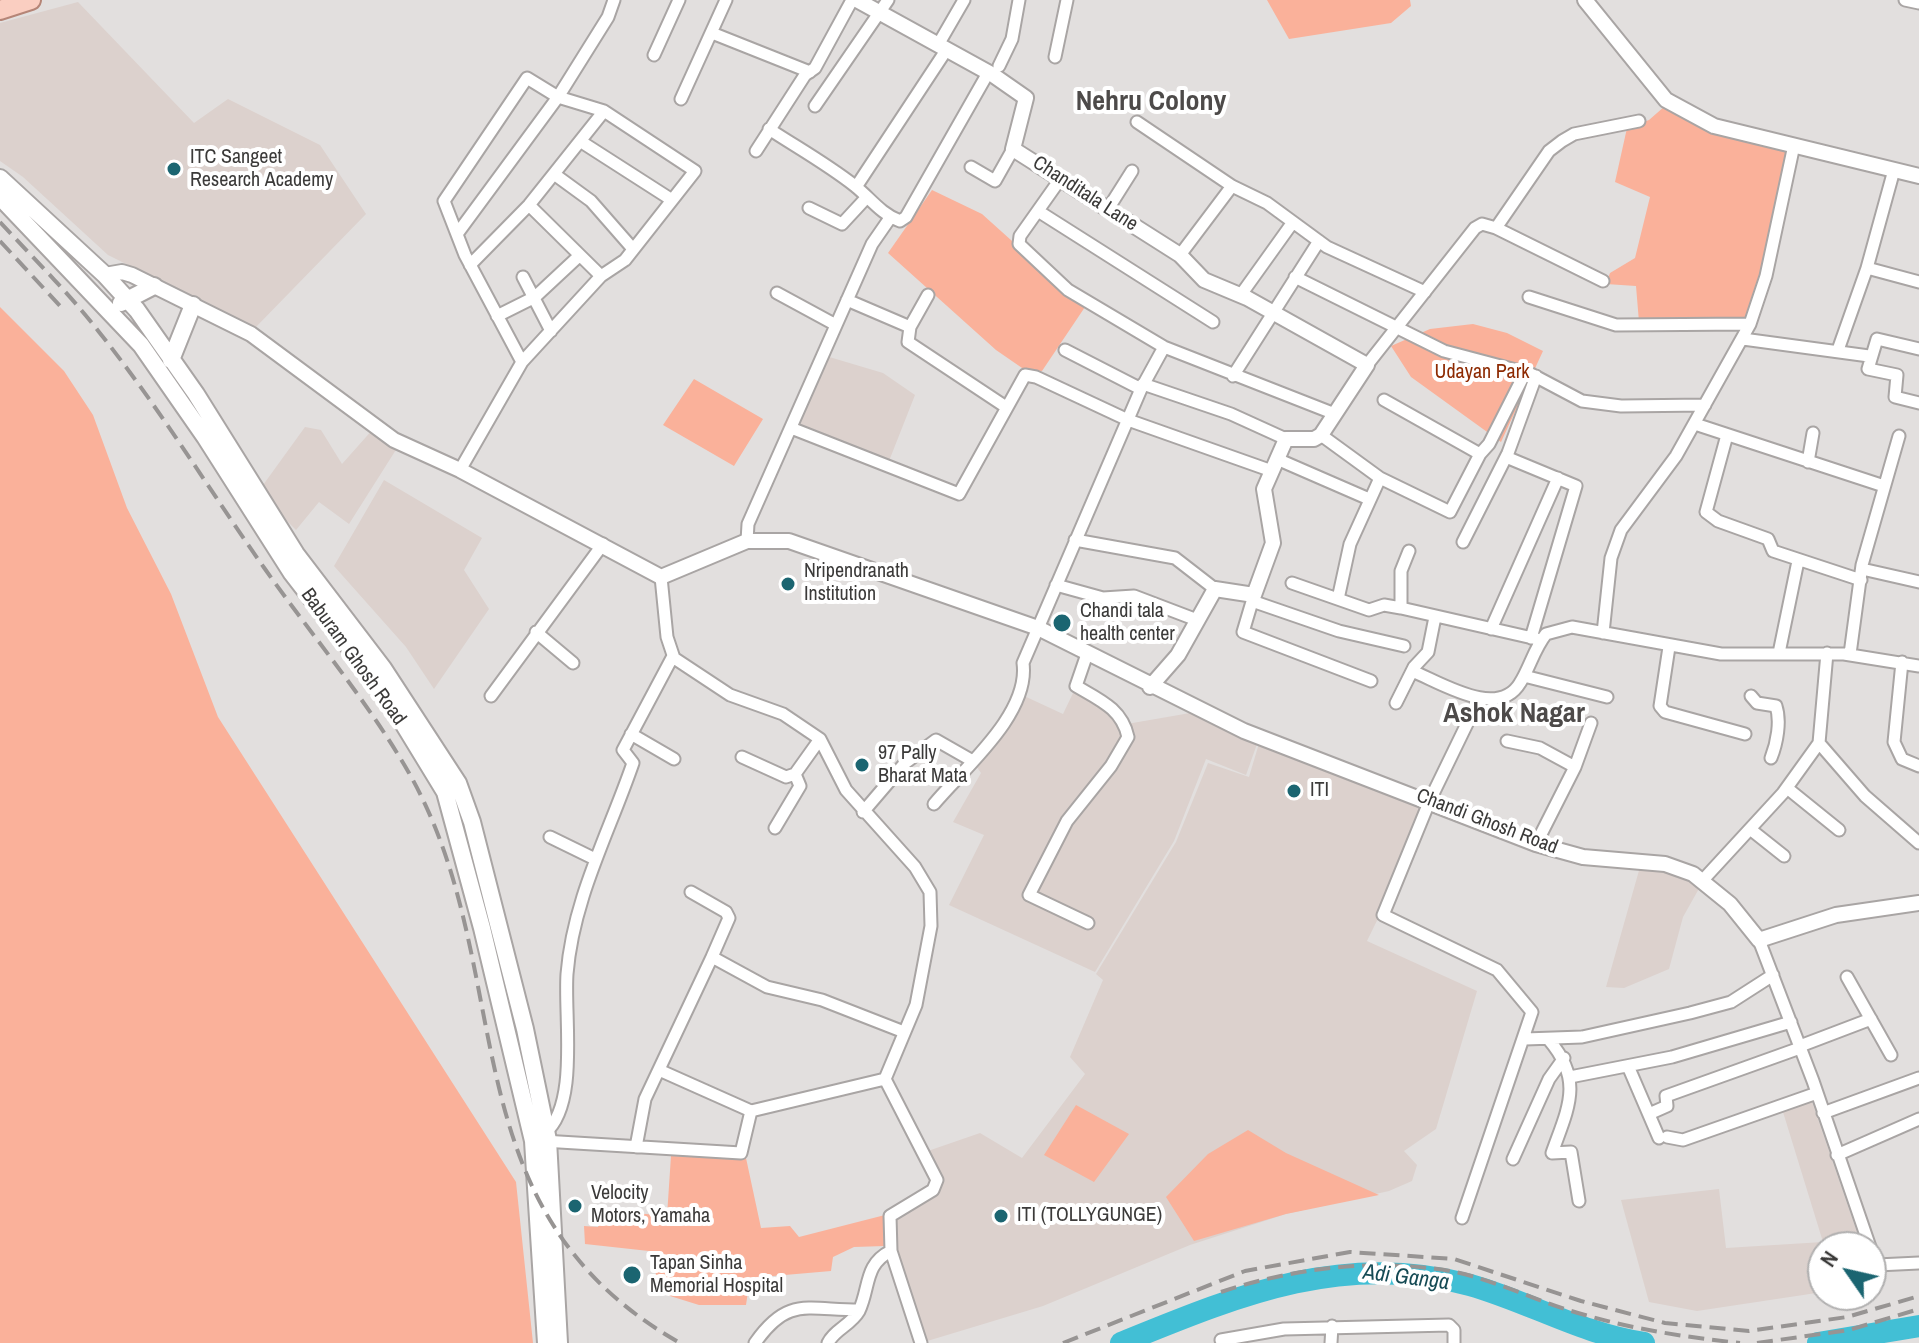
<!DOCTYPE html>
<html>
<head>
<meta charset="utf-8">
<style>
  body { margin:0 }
  #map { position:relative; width:1919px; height:1343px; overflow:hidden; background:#e2dfde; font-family:"Archivo Narrow",sans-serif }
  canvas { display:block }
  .north { position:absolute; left:1807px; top:1231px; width:80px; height:80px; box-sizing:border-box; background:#fff; border:2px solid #b1b0b0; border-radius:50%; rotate:304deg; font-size:22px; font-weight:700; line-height:32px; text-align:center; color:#3b3a39 }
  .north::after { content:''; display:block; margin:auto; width:28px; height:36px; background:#1b6571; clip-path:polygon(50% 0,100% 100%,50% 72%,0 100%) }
</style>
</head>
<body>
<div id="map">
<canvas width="1919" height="1343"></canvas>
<div class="north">N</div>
</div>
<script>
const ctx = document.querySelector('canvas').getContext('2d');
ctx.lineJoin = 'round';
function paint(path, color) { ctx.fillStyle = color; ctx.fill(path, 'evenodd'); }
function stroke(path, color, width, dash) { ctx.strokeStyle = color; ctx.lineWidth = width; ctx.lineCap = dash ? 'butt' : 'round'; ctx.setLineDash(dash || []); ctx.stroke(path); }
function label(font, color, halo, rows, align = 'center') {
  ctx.font = font + ' "Archivo Narrow",sans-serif'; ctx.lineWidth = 8; ctx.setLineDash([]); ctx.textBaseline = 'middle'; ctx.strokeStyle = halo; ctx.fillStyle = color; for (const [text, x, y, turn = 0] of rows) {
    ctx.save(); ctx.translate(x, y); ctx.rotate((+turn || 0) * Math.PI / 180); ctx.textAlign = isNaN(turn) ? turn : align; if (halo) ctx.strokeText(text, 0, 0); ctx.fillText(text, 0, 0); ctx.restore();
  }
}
paint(new Path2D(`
  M78 2 194 123 228 99 320 145 366 214 255 328 108 255 23 177 0 161V23Z
  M826 356 883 373 915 395 889 461 794 426Z
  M305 427 321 430 342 464 374 428 399 445 349 524 319 502 296 530 258 492Z
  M384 480 482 538 464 570 489 609 434 689 406 647 334 566Z
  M1075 689 1110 710 1121 725 1196 712 1257 744 1246 775 1206 759 1174 841 1095 972 949 905 984 835 953 822 981 773 974 763 1004 732 1022 695 1063 714Z
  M1260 740 1432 808 1367 941 1477 991 1436 1129 1404 1151 1417 1165 1412 1181 1389 1191 1286 1214 1190 1245 1043 1306 924 1342 894 1250V1220L936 1192 925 1152 980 1133 1022 1158 1085 1074 1070 1057 1103 980 1096 974 1176 842 1208 763 1249 777Z
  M1640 867H1664L1701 885 1683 917 1669 969 1624 988 1606 987Z
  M1812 1102 1862 1247H1823V1292L1697 1311 1649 1302 1621 1200 1719 1189 1726 1248 1823 1242 1783 1112Z`), '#dcd1cd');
paint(new Path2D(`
  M1267 0H1410L1411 6 1391 23 1289 39Z
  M1665 106C1702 134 1750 138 1794 146L1764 272 1747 320 1639 322 1636 286 1606 284 1610 273 1635 258 1650 197 1615 182 1627 128 1649 120Z
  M932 190 982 214 1071 294 1087 304 1042 371 1025 370 996 350 888 253Z
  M0 307 64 371 93 415 127 508 171 594 218 717 516 1182 533 1343H0Z
  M1473 324 1507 333 1543 351 1501 442 1411 377 1391 346 1430 329Z
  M694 379 763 419 734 466 663 425Z
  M1076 1105 1129 1134 1094 1182 1044 1155Z
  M1248 1130 1286 1153 1379 1195 1286 1214 1194 1241 1166 1197 1208 1154Z
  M671 1156 746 1158 761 1228 790 1226 799 1237 885 1215V1246L854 1247 833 1257 831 1271 750 1278 746 1305H699L654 1291 658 1252 585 1244 584 1226 598 1227 604 1210 667 1216Z`), '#fab19a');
stroke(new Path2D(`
  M1121 1343C1239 1295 1343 1251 1470 1285 1530 1302 1582 1334 1644 1343
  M1818 1343 1919 1326`), '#42bfd5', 22);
const minor = new Path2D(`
  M1905 0 1919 3
  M712 33 810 72
  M942 38 964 0
  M654 55 679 0
  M1055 57 1067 0
  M999 66 1012 39 1019 0
  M681 99 726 0
  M815 106 888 0
  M1137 122 1232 186 1267 203 1327 247 1425 292
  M769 129C798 148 827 164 855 186 870 198 881 214 900 221L906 217 988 73
  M580 141 672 200
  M756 151 805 75 815 68 852 0
  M971 167 995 181 1013 149
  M554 174 591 201 633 249
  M1061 178 1020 236 1019 244 1068 290 1164 347 1335 414
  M856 187 945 52
  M529 205 601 276
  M809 208 842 224 867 197
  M1108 209 1132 171
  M1038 211 1213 322
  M1496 228 1603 281
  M457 234 558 97 608 17 614 0
  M1180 255 1232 186
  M470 265 529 205 604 111
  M1867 268 1919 282
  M523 277 551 331
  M1295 277 1444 351 1531 374 1582 401 1621 406 1705 405
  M777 293 836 325
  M928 295 910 327 908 342 1006 407
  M1240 296 1293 222
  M1529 297 1616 325 1750 324
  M847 300 910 327
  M497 316 535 297 579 256
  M1743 339 1869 356
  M1919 349 1877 339 1868 369 1897 375 1895 397 1919 403
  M1065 350 1141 389
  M1838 350 1867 268 1894 170
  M1367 365 1475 228 1482 224 1496 228 1549 151 1562 141 1574 134 1639 121
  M1233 376 1319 241
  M1143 384 1231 414 1286 439
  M1695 424 1884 486
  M791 428 959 494 1025 375 1036 377 1128 420 1272 471
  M1321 435 1380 478 1450 512 1480 454 1384 400
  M1727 435 1706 512 1718 521 1768 539 1773 551 1861 580
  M1480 454 1489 444 1525 373
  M1506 457 1576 486 1531 638
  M1277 459 1369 499
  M1808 462 1813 433
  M460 470 522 362 601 276 625 260 695 171 604 111 558 97 527 78 444 201 465 255 522 362
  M1075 540 1175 558 1215 589
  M747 541 748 524 872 244 890 218
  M1463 542 1508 453 1536 376
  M1862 569 1919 582
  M661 577 667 637 674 658 730 695 783 714 820 739 846 790 915 867 930 892 931 926 916 1005 885 1079 937 1180 933 1190 890 1216 891 1251 921 1343
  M1292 583 1369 610 1384 605 1401 608V571L1409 551
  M1056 585 1103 598 1134 596 1197 620
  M1254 595 1243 632 1371 681
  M1338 599 1350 544 1380 478
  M1252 601 1339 631 1404 646
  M1401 608 1537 639
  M1491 629 1558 478
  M536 632 573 663
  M1603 633 1611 558 1621 530 1676 456 1750 324 1766 276 1794 145
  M1669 647 1660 706 1665 712 1745 734
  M1779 653 1798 561
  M1087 654 1076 686C1100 700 1122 709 1128 737L1111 766 1067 821 1029 895 1088 923
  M1850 654 1862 565 1899 436
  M1902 662 1894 742 1902 759 1919 766
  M1412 671C1440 682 1498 720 1520 683 1530 667 1534 649 1546 634L1572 627 1721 654H1844L1919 666
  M1524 676 1607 697
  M491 696 603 544
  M1751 696 1757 703 1776 706C1781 721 1777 743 1771 758
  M1396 703 1414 667 1428 652 1435 617
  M631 734 674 759
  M1507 741 1540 748 1575 767
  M1819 743 1865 796 1919 843
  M742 757 786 777 795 774
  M1787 788 1839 830
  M934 804C964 768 1030 714 1023 663L1141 389 1164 347
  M863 812 905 763 936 740 971 760
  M775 828 800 786 795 774 820 739
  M1750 829 1784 856
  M550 837 595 859
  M1536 844 1575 767 1591 723
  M1702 881 1783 793 1819 743 1827 653
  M691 892 726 912 729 918 712 957
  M1759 940 1813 1081 1870 1247
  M1847 977 1891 1055
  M1525 1039 1582 1037 1690 1013 1731 1002 1773 975
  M1549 1040C1584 1081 1568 1108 1552 1153L1571 1152 1579 1201
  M1800 1046 1871 1019
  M1628 1066 1659 1138
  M659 1070 751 1111
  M1570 1077 1672 1057 1791 1022
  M1823 1113 1919 1078
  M1649 1114 1667 1106 1666 1096 1800 1048
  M545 1133C579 1105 564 1017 567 974 573 899 609 833 633 763L623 750 673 656
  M1667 1137 1683 1140 1817 1093
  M543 1141 741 1153 751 1111 885 1079
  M636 1147 645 1099 712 957 767 987 822 1000 904 1032
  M1837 1155 1919 1119
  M1513 1159 1549 1079 1564 1058
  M1462 1218 1532 1012 1497 970 1383 915 1430 800 1479 699
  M1871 1250 1877 1265 1919 1263
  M1221 1340 1284 1329 1449 1325 1454 1330V1343
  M755 1343C788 1296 807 1310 859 1310
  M828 1343C834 1330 851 1325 859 1311 870 1288 864 1264 891 1251
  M1331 1343 1332 1326`);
const tertiary = new Path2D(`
  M857 0 993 75 1026 98 1013 149 1180 255 1204 280 1247 298 1367 365 1321 435 1314 439H1286L1264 489 1273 543 1254 595 1215 589 1178 655 1150 687
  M1585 0 1666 100 1714 126 1919 176
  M105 275 122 272 132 275 251 334 394 440 460 470 661 577 747 541H789L1038 628 1244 731 1536 844 1583 857 1665 864 1693 874 1730 904 1759 940 1836 915 1919 903`);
const secondary = new Path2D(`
  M0 178 105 275 137 310 196 394 296 554 383 668 458 783 472 822 525 1029 548 1140 559 1343
  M0 197 141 345 205 437 291 572 384 692 445 792 482 928 533 1141 546 1343
  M121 303 154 286
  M171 360 193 305`);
const primary = new Path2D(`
  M0 10 31 0`);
stroke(minor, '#a9a5a4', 15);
stroke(tertiary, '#a9a5a4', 18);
stroke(secondary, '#a9a5a4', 20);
stroke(primary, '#b58577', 22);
stroke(minor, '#fff', 11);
stroke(tertiary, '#fff', 14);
stroke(secondary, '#fff', 16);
stroke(primary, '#facec1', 18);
stroke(new Path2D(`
  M0 222C33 258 69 293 99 332 159 407 210 491 265 569 313 637 367 700 409 773 522 972 442 1208 680 1343
  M0 241 61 307
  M1221 1292C1293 1268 1375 1258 1450 1271 1493 1279 1536 1301 1578 1313 1632 1329 1684 1337 1740 1343
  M1063 1343 1245 1271 1350 1252 1454 1259 1581 1301 1665 1323 1749 1331 1847 1317 1919 1296
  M1757 1343 1849 1330 1919 1309`), '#979493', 4, [16, 8]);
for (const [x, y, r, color] of [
  [174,169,8,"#1b6571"],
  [788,584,8,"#1b6571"],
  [1062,623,10,"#1b6571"],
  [862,765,8,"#1b6571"],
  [1294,791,8,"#1b6571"],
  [575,1206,8,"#1b6571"],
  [1001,1216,8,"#1b6571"],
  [632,1275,10,"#1b6571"]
]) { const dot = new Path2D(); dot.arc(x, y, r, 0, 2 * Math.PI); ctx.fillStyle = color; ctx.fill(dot); stroke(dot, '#fff', 3); }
label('20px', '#3b3a39', '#fff', [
  ["ITC Sangeet",190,158],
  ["Research Academy",190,181],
  ["Nripendranath",804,572],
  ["Institution",804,595],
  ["Chandi tala",1080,612],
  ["health center",1080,635],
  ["97 Pally",878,754],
  ["Bharat Mata",878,777],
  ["ITI",1310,791],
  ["Velocity",591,1194],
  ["Motors, Yamaha",591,1217],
  ["ITI (TOLLYGUNGE)",1017,1216],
  ["Tapan Sinha",650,1264],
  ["Memorial Hospital",650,1287]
], 'left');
label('20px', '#3b3a39', '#fff', [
  ["Chanditala Lane",1085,194,33],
  ["Baburam Ghosh Road",353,657,54],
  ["Chandi Ghosh Road",1487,822,21]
]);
label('20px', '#8d2a02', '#fff', [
  ["Udayan Park",1482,373]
]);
label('italic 22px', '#154a54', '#fff', [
  ["Adi Ganga",1406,1278,7]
]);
label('bold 28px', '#4d4a49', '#fff', [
  ["Nehru Colony",1151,102],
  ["Ashok Nagar",1514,714]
]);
</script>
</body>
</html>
